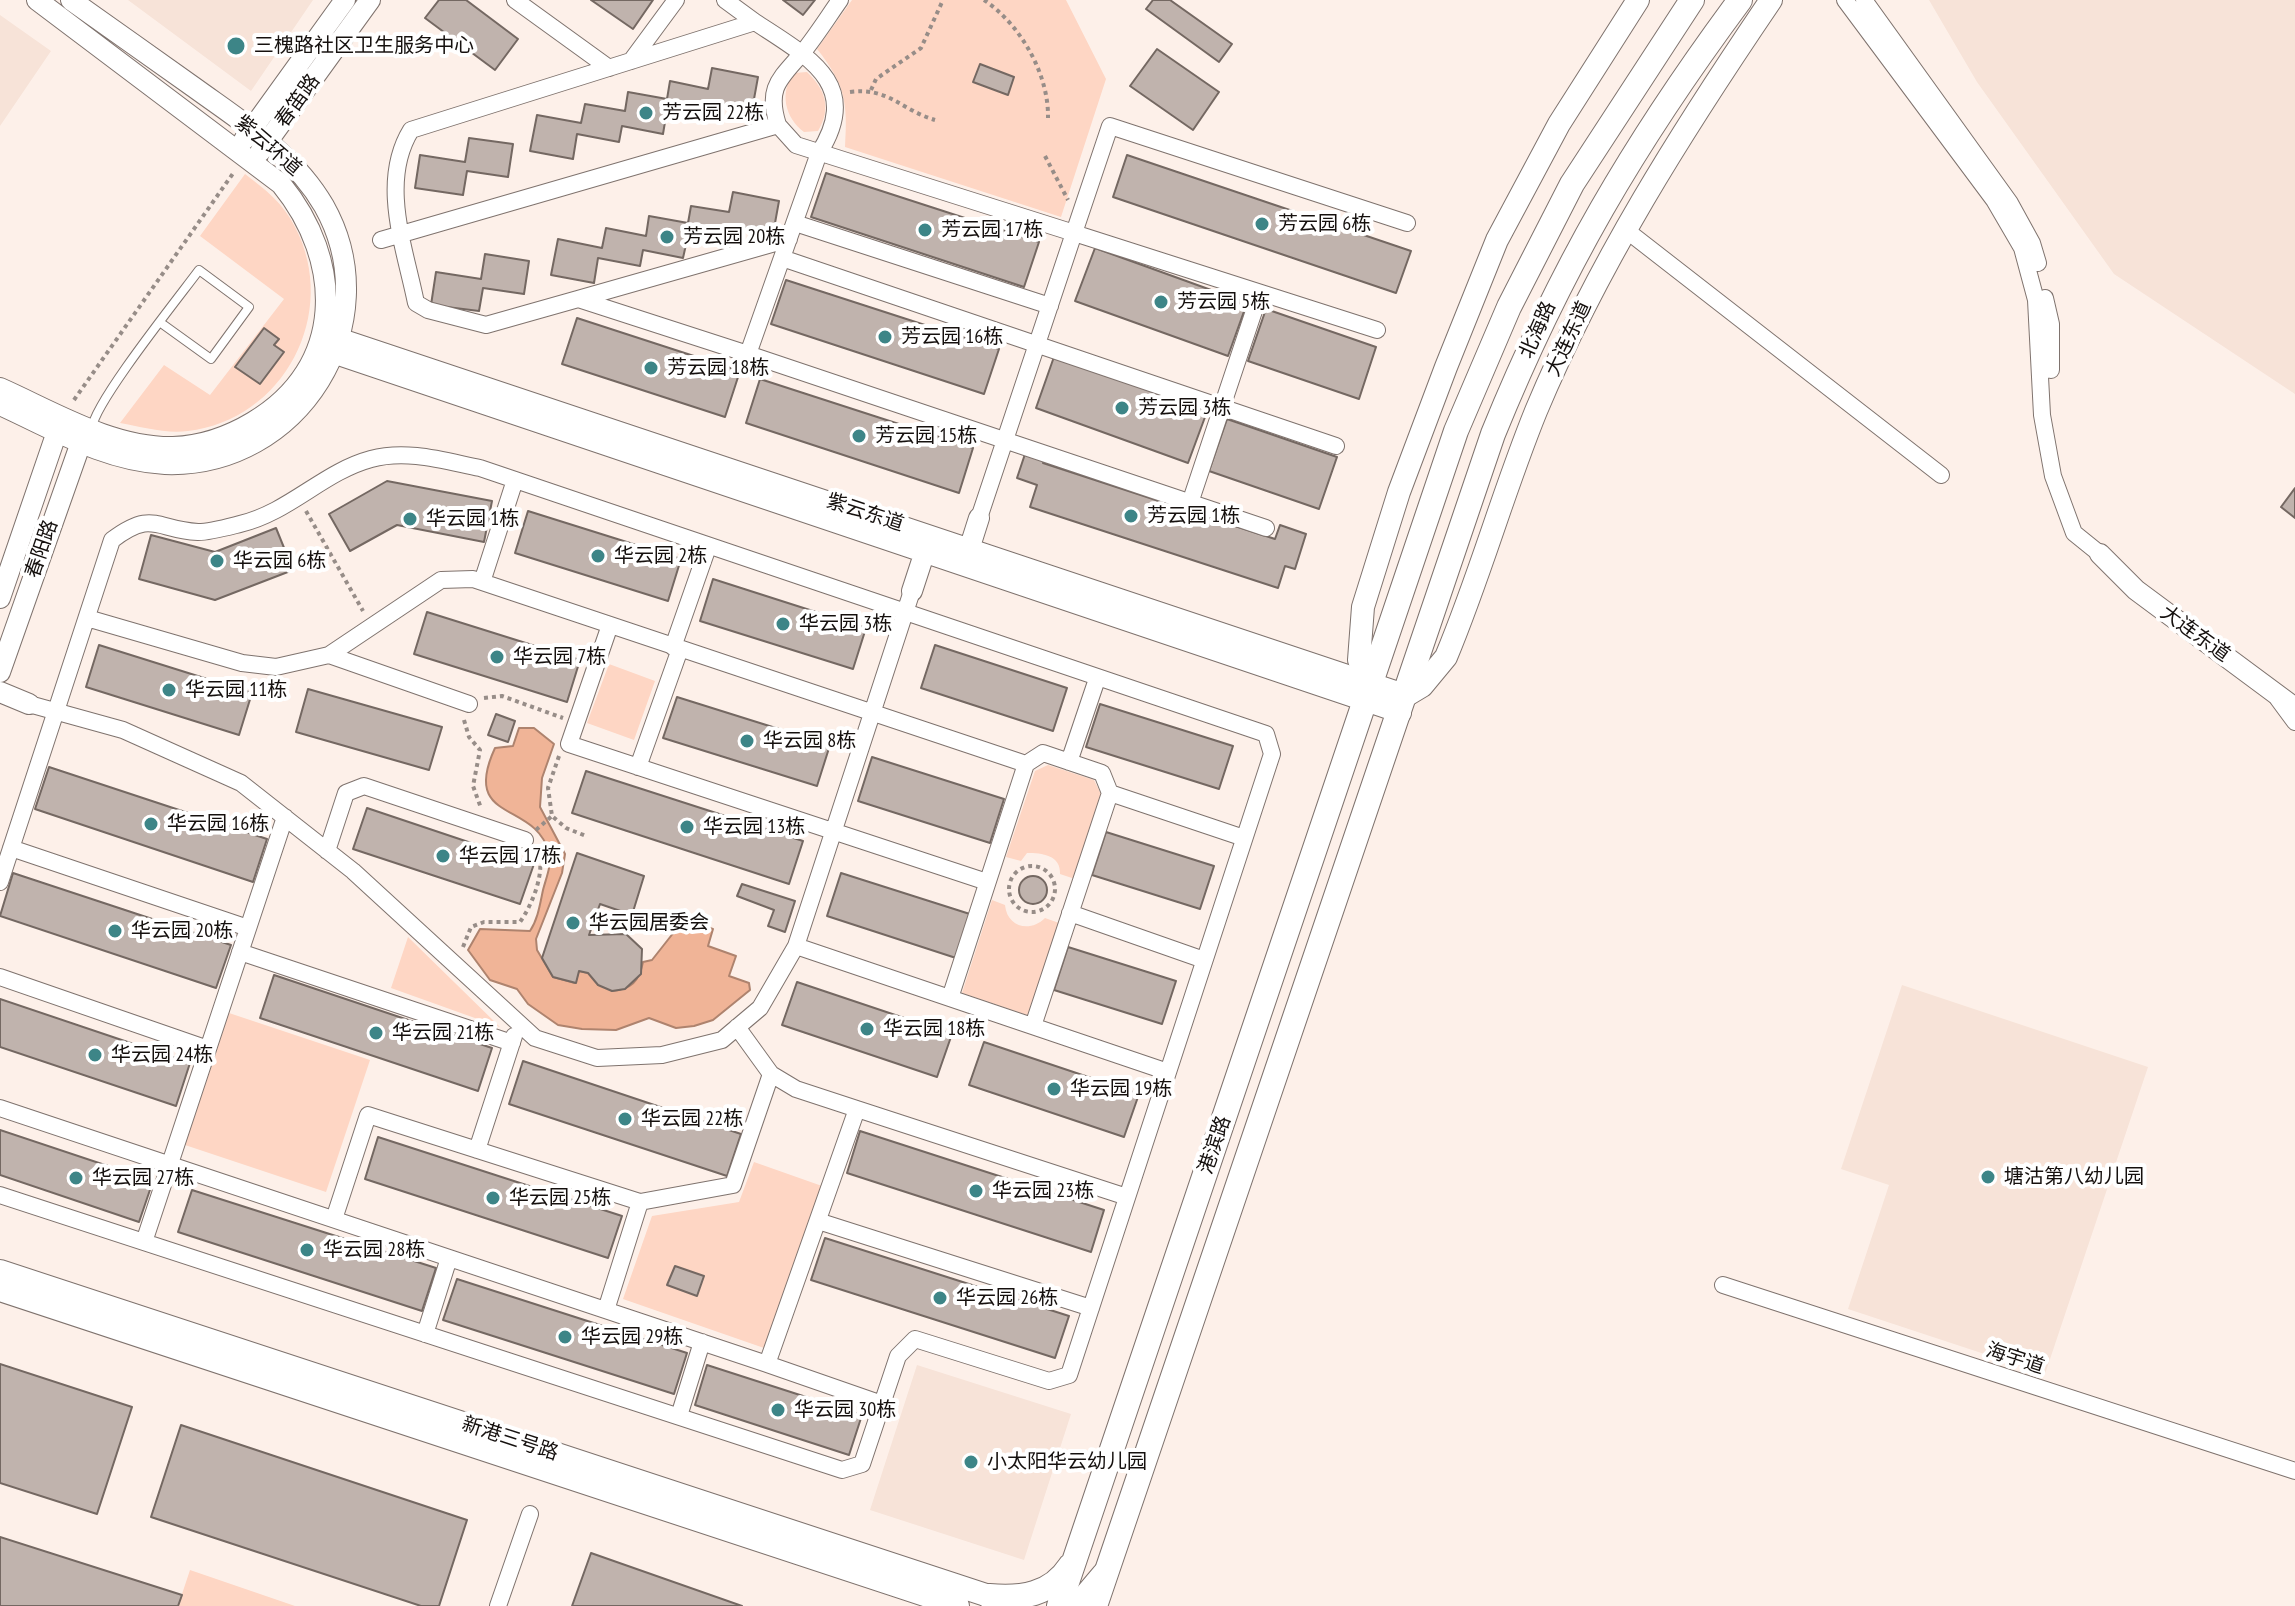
<!DOCTYPE html>
<html>
<head>
<meta charset="utf-8">
<style>
  body { margin:0 }
  canvas { display:block; background:#fdf0e9 }
</style>
</head>
<body>
<canvas width="2295" height="1606"></canvas>
<script>
const ctx = document.querySelector('canvas').getContext('2d');
ctx.lineJoin = 'round';
function paint(path, color) { ctx.fillStyle = color; ctx.fill(path, 'evenodd'); }
function stroke(path, color, width, dash) { ctx.strokeStyle = color; ctx.lineWidth = width; ctx.lineCap = dash ? 'butt' : 'round'; ctx.setLineDash(dash || []); ctx.stroke(path); }
function label(font, color, halo, rows, align = 'center') {
  ctx.font = font + ' "PT Sans Narrow","Noto Sans SC",sans-serif'; ctx.lineWidth = 8; ctx.setLineDash([]); ctx.textBaseline = 'middle'; ctx.strokeStyle = halo; ctx.fillStyle = color; for (const [text, x, y, turn = 0] of rows) {
    ctx.save(); ctx.translate(x, y); ctx.rotate((+turn || 0) * Math.PI / 180); ctx.textAlign = isNaN(turn) ? turn : align; if (halo) ctx.strokeText(text, 0, 0); ctx.fillText(text, 0, 0); ctx.restore();
  }
}
paint(new Path2D(`
  M128 0H313L251 91Z
  M1929 0H2295V394L2114 274 1977 82Z
  M0 15 51 51 0 126Z
  M1902 985 2148 1067 2045 1374 1848 1309 1889 1185 1841 1169Z
  M917 1365 1071 1414 1024 1560 870 1510Z`), '#f7e3d8');
paint(new Path2D(`
  M852 0H1066L1106 79 1061 217 845 147C848 102 845 84 817 49Z
  M807 72C825 89 832 108 818 131L804 132C785 118 779 92 794 73Z
  M245 174C265 189 284 204 295 227 340 313 284 420 188 431 166 434 142 427 120 423L164 365 210 395 284 299 200 236Z
  M609 664 655 681 634 740 587 723Z
  M1048 765 1094 780 1101 794 1075 879 1060 874C1061 855 1042 853 1027 853L1021 861 1006 857 1035 771Z
  M992 900 1005 905C1007 927 1030 933 1045 918L1059 923 1030 1016 962 993Z
  M408 937 500 1027 391 988Z
  M229 1013 370 1060 326 1192 185 1145Z
  M754 1162 822 1186 764 1348 623 1299 652 1216 739 1202Z
  M190 1570 295 1606H178Z`), '#fed6c4');
const water = new Path2D(`
  M519 728H534L554 744 542 778 540 807 565 854 562 873 536 939 537 950 553 977 575 983 579 971 588 973 612 991C631 989 639 982 643 962L652 960 678 927 697 924 713 929 708 946 736 956 729 976 749 983 750 990 713 1020 694 1026 676 1028 649 1018 616 1030 582 1029 558 1025 528 1004 517 989 490 980 468 950 480 929 530 931C538 919 540 904 543 890 546 878 552 865 549 853 536 800 460 824 495 748L513 746Z`);
paint(water, '#f0b497');
stroke(water, '#ae836e', 2);
const building = new Path2D(`
  M439 0H466L518 39 495 70 425 18Z
  M591 0H653L633 29Z
  M783 0H815L803 15Z
  M1153 0H1170L1232 44 1219 62 1146 9Z
  M1157 49 1219 92 1193 130 1130 86Z
  M980 64 1014 77 1008 95 973 82Z
  M712 68 758 77 752 110 711 102 707 123 666 116 663 134 622 126 619 142 577 134 573 159 530 151 537 115 581 123 585 104 625 111 628 92 667 99 670 81 708 89Z
  M469 138 513 144 508 177 467 171 463 195 415 188 420 155 465 162Z
  M1127 155 1411 251 1396 293 1113 197Z
  M826 173 1039 242 1024 287 811 217Z
  M733 192 779 201 773 234 732 226 728 247 687 240 683 258 643 250 640 266 598 258 594 283 551 275 558 239 602 248 606 228 646 236 649 216 688 223 691 206 729 212Z
  M1095 248 1247 303 1228 356 1075 301Z
  M485 254 529 261 524 294 483 288 479 311 431 305 436 272 481 279Z
  M786 280 999 349 984 394 771 324Z
  M1266 309 1376 347 1359 399 1248 361Z
  M577 318 740 371 725 417 562 364Z
  M264 328 279 339 274 345 284 352 260 384 235 367Z
  M1055 354 1208 409 1188 463 1036 408Z
  M760 379 973 448 959 493 746 423Z
  M1227 419 1337 457 1319 509 1209 471Z
  M1026 451 1045 457 1043 463 1275 539 1280 525 1306 534 1295 569 1285 566 1278 588 1030 507 1037 485 1017 478Z
  M387 481 492 501 484 542 397 525 350 551 329 514Z
  M2295 488V518L2281 507Z
  M528 511 681 559 668 601 515 553Z
  M276 528 293 570 215 600 139 579 151 535 215 552Z
  M713 579 866 628 853 669 700 621Z
  M427 612 580 660 567 702 414 654Z
  M99 645 252 693 239 735 86 687Z
  M935 645 1067 688 1053 731 921 688Z
  M308 689 442 727 429 770 296 732Z
  M677 697 830 745 817 786 663 738Z
  M1100 704 1233 746 1219 789 1086 747Z
  M496 714 515 721 508 742 488 735Z
  M872 757 1004 799 990 843 858 801Z
  M49 767 267 839 253 882 35 809Z
  M586 771 803 841 789 884 572 813Z
  M367 808 534 864 520 904 353 849Z
  M1106 832 1214 866 1200 909 1092 875Z
  M577 853 644 876 632 915 600 904 589 935 626 934 642 949 641 974 625 989 612 991 598 985 588 973 579 971 576 983 553 977 542 958Z
  M13 873 231 945 216 988 0 916Z
  M841 873 973 915 959 959 827 916Z
  M1019 890a14 14 0 1 1 28 0a14 14 0 1 1-28 0Z
  M742 884 795 901 785 932 768 926 774 910 737 896Z
  M1068 947 1176 981 1162 1024 1054 990Z
  M274 975 492 1048 478 1091 260 1018Z
  M797 982 952 1034 937 1077 782 1025Z
  M0 999 190 1063 176 1106 0 1047Z
  M984 1042 1139 1094 1124 1137 969 1085Z
  M523 1061 741 1134 727 1176 509 1104Z
  M0 1130 153 1181 139 1222 0 1175Z
  M860 1131 1104 1210 1091 1252 847 1173Z
  M378 1137 622 1216 608 1258 365 1179Z
  M192 1190 436 1268 422 1311 178 1232Z
  M825 1238 1069 1316 1055 1358 811 1280Z
  M675 1266 704 1276 697 1296 667 1285Z
  M457 1279 687 1353 674 1394 443 1320Z
  M0 1364 132 1407 97 1514 0 1483Z
  M707 1365 862 1415 849 1455 695 1405Z
  M181 1425 467 1520 439 1606H421L151 1517Z
  M0 1537 182 1595 178 1606H0Z
  M591 1553 742 1606H572Z`);
paint(building, '#c0b3ad');
stroke(building, '#746862', 2);
const service = new Path2D(`
  M92 428C94 403 179 297 199 270L249 307 211 359 161 323`);
const minor = new Path2D(`
  M515 0 609 68
  M725 0 755 22
  M1845 0 1994 200 2022 248 2036 300 2042 415 2053 476 2074 533 2100 554
  M1864 0 2010 203 2032 243 2038 263
  M631 61 676 0
  M778 125C766 87 780 79 803 52 816 36 828 17 840 0
  M795 223 1050 306
  M1626 230 1941 475
  M381 240 778 125 796 145 1074 233 979 518
  M782 258 1336 446
  M2045 298 2051 324V370
  M578 299 486 325 428 310 416 303C405 248 379 182 411 130L755 22C808 57 863 84 819 153L748 354 578 299 789 239
  M1377 330 1074 233 1110 126 1407 223
  M748 354 1266 528
  M1190 503 1260 293
  M482 582 515 480
  M87 618 242 663 276 667 329 655 441 580 473 579 1026 764
  M610 625 569 744 987 882
  M673 647 708 547
  M329 655 469 704
  M2278 699 2295 722
  M29 704 123 730 241 783 353 871 535 1038 597 1058 662 1055 722 1040 760 1008 796 946 912 591
  M1069 762 1097 679
  M638 767 680 649
  M1110 793 1244 838
  M11 848 248 928
  M327 851 346 793 364 786 525 840
  M0 882 112 540C153 509 156 530 198 532 210 532 228 527 240 524 290 512 323 472 371 459 407 449 445 461 480 468L1266 734 1272 754 1069 1375 1049 1381 915 1339 898 1356 862 1464 842 1470 0 1195
  M1070 913 1204 960
  M796 946 1168 1072
  M240 952 512 1043
  M0 977 208 1049
  M950 998 1026 764 1043 753 1102 773 1110 793 1033 1026
  M737 1027 771 1074 796 1089 857 1109 767 1364 882 1404
  M0 1108 767 1364
  M857 1109 1127 1197
  M477 1150 514 1036
  M334 1219 368 1115 640 1202
  M818 1221 1091 1308
  M144 1242 285 817
  M1723 1285 2295 1471
  M606 1310 640 1202 733 1185 771 1074
  M425 1334 449 1258
  M679 1416 702 1342
  M498 1606 530 1514`);
const tertiary = new Path2D(`
  M244 140 345 0
  M260 152 370 0
  M323 333 1407 695
  M318 348 1401 713
  M0 388C54 412 112 448 173 447 202 446 228 437 253 422 346 367 344 261 281 184L37 0
  M0 405C53 429 105 461 165 464 299 469 390 323 324 206 294 154 242 122 195 88 154 59 112 29 71 0
  M2100 554 2136 590 2295 708
  M966 559 979 518
  M912 591 928 542
  M0 598 61 420
  M0 672 85 431
  M0 692 29 704`);
const secondary = new Path2D(`
  M1370 683 1359 660 1363 607 1399 492 1446 367 1497 240 1559 124 1638 0
  M1407 695 1422 686 1446 657C1480 576 1503 492 1536 411 1597 265 1682 131 1771 0
  M0 1271 1004 1601
  M0 1290 958 1606
  M1076 1606 1103 1574`);
const primary = new Path2D(`
  M989 1596C1021 1599 1051 1595 1070 1566
  M1059 1606 1456 431 1509 307 1572 184 1692 0
  M1095 1606 1493 434C1560 269 1634 143 1740 0`);
stroke(service, '#7f736e', 10);
stroke(minor, '#7f736e', 18);
stroke(tertiary, '#7f736e', 22);
stroke(secondary, '#7f736e', 24);
stroke(primary, '#7f736e', 26);
stroke(new Path2D(`
  M984 0C1020 24 1049 74 1048 118
  M871 90 876 79 921 48 943 0
  M850 92C889 87 901 110 935 120
  M1045 156 1068 200
  M74 400 234 172
  M306 511 363 611
  M484 698 502 696 563 718
  M464 720 469 737 480 750 473 786 481 808
  M559 756 548 788 552 816 566 828 586 836
  M536 830 552 816
  M1009 889a23 23 0 1 1 46 0a23 23 0 1 1-46 0Z
  M463 947 471 927 484 922H520C532 905 546 872 538 851`), '#978d88', 4, [4, 4]);
stroke(service, '#fff', 8);
stroke(minor, '#fff', 16);
stroke(tertiary, '#fff', 20);
stroke(secondary, '#fff', 22);
stroke(primary, '#fff', 24);
for (const [x, y, r, color] of [
  [236,46,10,"#3d8587"],
  [646,113,8,"#3d8587"],
  [1262,224,8,"#3d8587"],
  [925,230,8,"#3d8587"],
  [667,237,8,"#3d8587"],
  [1161,302,8,"#3d8587"],
  [885,337,8,"#3d8587"],
  [651,368,8,"#3d8587"],
  [1122,408,8,"#3d8587"],
  [859,436,8,"#3d8587"],
  [1131,516,8,"#3d8587"],
  [410,519,8,"#3d8587"],
  [598,556,8,"#3d8587"],
  [217,561,8,"#3d8587"],
  [783,624,8,"#3d8587"],
  [497,657,8,"#3d8587"],
  [169,690,8,"#3d8587"],
  [747,741,8,"#3d8587"],
  [151,824,8,"#3d8587"],
  [687,827,8,"#3d8587"],
  [443,856,8,"#3d8587"],
  [573,923,8,"#3d8587"],
  [115,931,8,"#3d8587"],
  [867,1029,8,"#3d8587"],
  [376,1033,8,"#3d8587"],
  [95,1055,8,"#3d8587"],
  [1054,1089,8,"#3d8587"],
  [625,1119,8,"#3d8587"],
  [1988,1177,8,"#3d8587"],
  [76,1178,8,"#3d8587"],
  [976,1191,8,"#3d8587"],
  [493,1198,8,"#3d8587"],
  [307,1250,8,"#3d8587"],
  [940,1298,8,"#3d8587"],
  [565,1337,8,"#3d8587"],
  [778,1410,8,"#3d8587"],
  [971,1462,8,"#3d8587"]
]) { const dot = new Path2D(); dot.arc(x, y, r, 0, 2 * Math.PI); ctx.fillStyle = color; ctx.fill(dot); stroke(dot, '#fff', 3); }
label('20px', '#15100e', '#fff', [
  ["三槐路社区卫生服务中心",254,46],
  ["芳云园 22栋",662,113],
  ["芳云园 6栋",1278,224],
  ["芳云园 17栋",941,230],
  ["芳云园 20栋",683,237],
  ["芳云园 5栋",1177,302],
  ["芳云园 16栋",901,337],
  ["芳云园 18栋",667,368],
  ["芳云园 3栋",1138,408],
  ["芳云园 15栋",875,436],
  ["芳云园 1栋",1147,516],
  ["华云园 1栋",426,519],
  ["华云园 2栋",614,556],
  ["华云园 6栋",233,561],
  ["华云园 3栋",799,624],
  ["华云园 7栋",513,657],
  ["华云园 11栋",185,690],
  ["华云园 8栋",763,741],
  ["华云园 16栋",167,824],
  ["华云园 13栋",703,827],
  ["华云园 17栋",459,856],
  ["华云园居委会",589,923],
  ["华云园 20栋",131,931],
  ["华云园 18栋",883,1029],
  ["华云园 21栋",392,1033],
  ["华云园 24栋",111,1055],
  ["华云园 19栋",1070,1089],
  ["华云园 22栋",641,1119],
  ["塘沽第八幼儿园",2004,1177],
  ["华云园 27栋",92,1178],
  ["华云园 23栋",992,1191],
  ["华云园 25栋",509,1198],
  ["华云园 28栋",323,1250],
  ["华云园 26栋",956,1298],
  ["华云园 29栋",581,1337],
  ["华云园 30栋",794,1410],
  ["小太阳华云幼儿园",987,1462]
], 'left');
label('20px', '#15100e', '#fff', [
  ["春笛路",298,101,-54],
  ["紫云环道",268,146,41],
  ["北海路",1538,330,-66],
  ["大连东道",1569,339,-65],
  ["紫云东道",865,513,18],
  ["春阳路",42,549,-71],
  ["大连东道",2195,634,36],
  ["港滨路",1215,1145,-71],
  ["海宇道",2015,1359,18],
  ["新港三号路",510,1439,18]
]);
</script>
</body>
</html>
